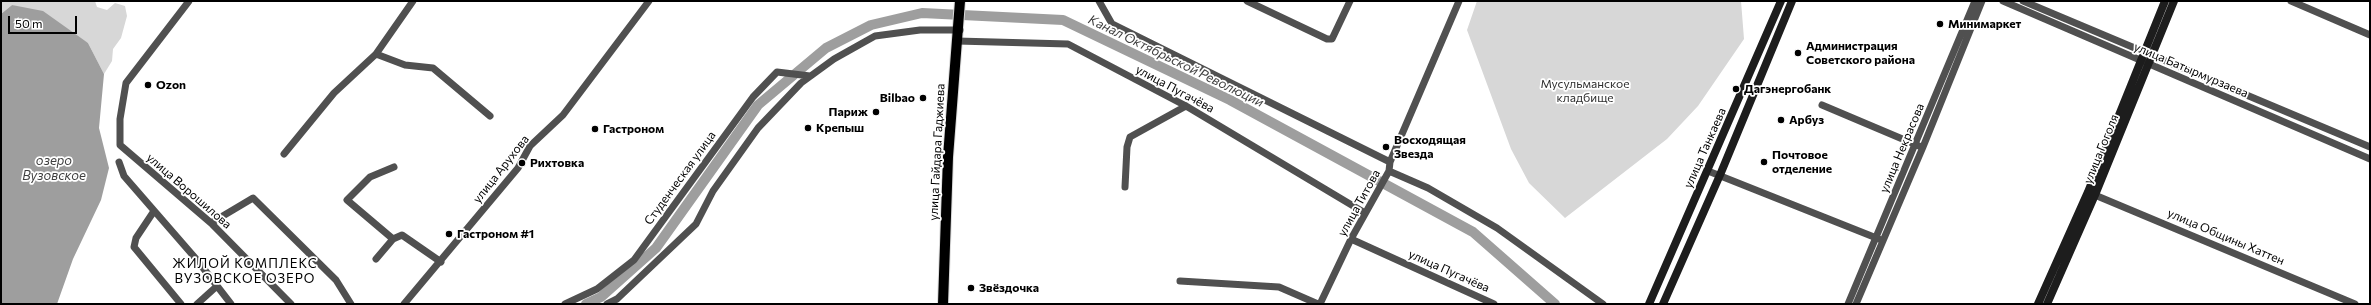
<!DOCTYPE html>
<html>
<head>
<meta charset="utf-8">
<style>
  body { margin:0 }
  #map { position:relative; width:2371px; height:305px; overflow:hidden; background:#fff; font-family:Commissioner,sans-serif }
  canvas { display:block }
  .frame { position:absolute; inset:0; border:2px solid #000; pointer-events:none }
  .scale { position:absolute; left:8px; top:16px; width:69px; height:18px; box-sizing:border-box; border:2px solid #000; border-top:0; padding-left:5px; font-size:12px; line-height:14px; white-space:nowrap; color:#000; -webkit-text-stroke:3px #fff; paint-order:stroke }
</style>
</head>
<body>
<div id="map">
<canvas width="2371" height="305"></canvas>
<div class="frame"></div>
<div class="scale">50 m</div>
</div>
<script>
const ctx = document.querySelector('canvas').getContext('2d');
ctx.lineJoin = 'round';
function paint(path, color) { ctx.fillStyle = color; ctx.fill(path, 'evenodd'); }
function stroke(path, color, width, dash) { ctx.strokeStyle = color; ctx.lineWidth = width; ctx.lineCap = dash ? 'butt' : 'round'; ctx.setLineDash(dash || []); ctx.stroke(path); }
function label(font, color, halo, rows, align = 'center') {
  ctx.font = font + ' Commissioner,sans-serif'; ctx.lineWidth = 3.5; ctx.setLineDash([]); ctx.textBaseline = 'middle'; ctx.strokeStyle = halo; ctx.fillStyle = color; for (const [text, x, y, turn = 0] of rows) {
    ctx.save(); ctx.translate(x, y); ctx.rotate((+turn || 0) * Math.PI / 180); ctx.textAlign = isNaN(turn) ? turn : align; if (halo) ctx.strokeText(text, 0, 0); ctx.fillText(text, 0, 0); ctx.restore();
  }
}
paint(new Path2D(`
  M1 1H95L97 7 107 10 115 3 125 6 127 16 121 38 113 49 112 61 104 74 88 43 12 5 1 14Z
  M1477 1H1741L1744 39 1698 106 1667 139 1565 218 1529 183 1511 149 1467 30Z`), '#d7d7d7');
paint(new Path2D(`
  M12 5 43 11 88 43 104 74 99 128 109 168 101 200 73 259 57 304H1V14Z`), '#9e9e9e');
stroke(new Path2D(`
  M586 304 601 297 656 248 758 105 826 48 871 25 922 13 1063 20 1230 100 1473 232 1555 304`), '#9e9e9e', 10);
const primary = new Path2D(`
  M943 304 948 157 960 1`);
stroke(primary, '#dbdbdb', 12);
stroke(new Path2D(`
  M189 1 126 83 120 119V145L211 223 291 304
  M1099 1 1112 24 1390 162
  M1247 1 1327 39H1332L1350 1
  M2003 1 2370 159
  M2023 1 2370 147
  M2291 1 2370 35
  M957 41 1068 44 1186 106 1365 213
  M376 54 405 65 433 68 490 116
  M1822 105 1919 146
  M284 154 334 93 376 54 413 1
  M119 162 124 176 197 260 231 304
  M1389 171 1428 188 1497 228 1603 304
  M1708 171 1879 239
  M1125 187 1127 147 1130 137 1186 106
  M2090 193 2355 304
  M154 211 136 238 134 247 181 304
  M211 223 253 198 336 280 351 304
  M393 239 347 200 370 177 394 167
  M1351 239 1494 304
  M376 259 393 239 402 235 441 262
  M1180 281 1279 287 1318 304
  M197 304 217 286
  M404 304 518 168 530 146 563 115 649 1
  M565 304 597 289 634 260 753 97 777 72 810 76
  M607 304 617 299 696 224 713 191 758 128 801 83 834 59 875 36 920 30H960
  M1320 304 1351 239 1389 171 1390 162 1459 1
  M1848 304 1975 1
  M1856 304 1923 147 1982 1`), '#505050', 7);
stroke(new Path2D(`
  M1649 304 1781 1
  M1663 304 1720 175 1792 1
  M2038 304 2088 192 2165 1
  M2047 304 2095 195 2174 1`), '#1d1d1d', 8);
stroke(primary, '#000', 10);
for (const [x, y, r, color] of [
  [1940,24,4,"#000"],
  [1798,53,4,"#000"],
  [148,85,4,"#000"],
  [1736,89,4,"#000"],
  [923,98,4,"#000"],
  [876,112,4,"#000"],
  [1781,120,4,"#000"],
  [808,128,4,"#000"],
  [595,129,4,"#000"],
  [1386,147,4,"#000"],
  [1764,162,4,"#000"],
  [522,163,4,"#000"],
  [449,234,4,"#000"],
  [971,288,4,"#000"]
]) { const dot = new Path2D(); dot.arc(x, y, r, 0, 2 * Math.PI); ctx.fillStyle = color; ctx.fill(dot); stroke(dot, '#fff', 1.5); }
label('bold 12px', '#000', '#fff', [
  ["Минимаркет",1948,24],
  ["Администрация",1806,46],
  ["Советского района",1806,60],
  ["Ozon",156,85],
  ["Дагэнергобанк",1744,89],
  ["Bilbao",915,98,"right"],
  ["Париж",868,112,"right"],
  ["Арбуз",1789,120],
  ["Крепыш",816,128],
  ["Гастроном",603,129],
  ["Восходящая",1394,140],
  ["Звезда",1394,154],
  ["Почтовое",1772,155],
  ["отделение",1772,169],
  ["Рихтовка",530,163],
  ["Гастроном #1",457,234],
  ["Звёздочка",979,288]
], 'left');
label('12px', '#000', '#fff', [
  ["улица Батырмурзаева",2191,70,23],
  ["улица Пугачёва",1175,89,28],
  ["улица Танкаева",1705,148,-66],
  ["улица Некрасова",1902,148,-67],
  ["улица Гоголя",2101,149,-68],
  ["улица Гайдара Гаджиева",937,152,-87],
  ["улица Арухова",501,169,-52],
  ["Студенческая улица",680,178,-54],
  ["улица Ворошилова",189,191,41],
  ["улица Титова",1359,203,-61],
  ["улица Общины Хаттен",2226,237,23],
  ["улица Пугачёва",1449,271,24]
]);
label('12px', '#2e2e2e', '#fff', [
  ["Мусульманское",1585,84],
  ["кладбище",1585,98]
]);
label('italic 13px', '#3f3f3f', '#fff', [
  ["Канал Октябрьской Революции",1176,61,26],
  ["озеро",54,161],
  ["Вузовское",54,176]
]);
ctx.letterSpacing = '1px';
label('13px', '#000', '#fff', [
  ["ЖИЛОЙ КОМПЛЕКС",245,264],
  ["ВУЗОВСКОЕ ОЗЕРО",245,279]
]);
ctx.letterSpacing = '0px';
</script>
</body>
</html>
